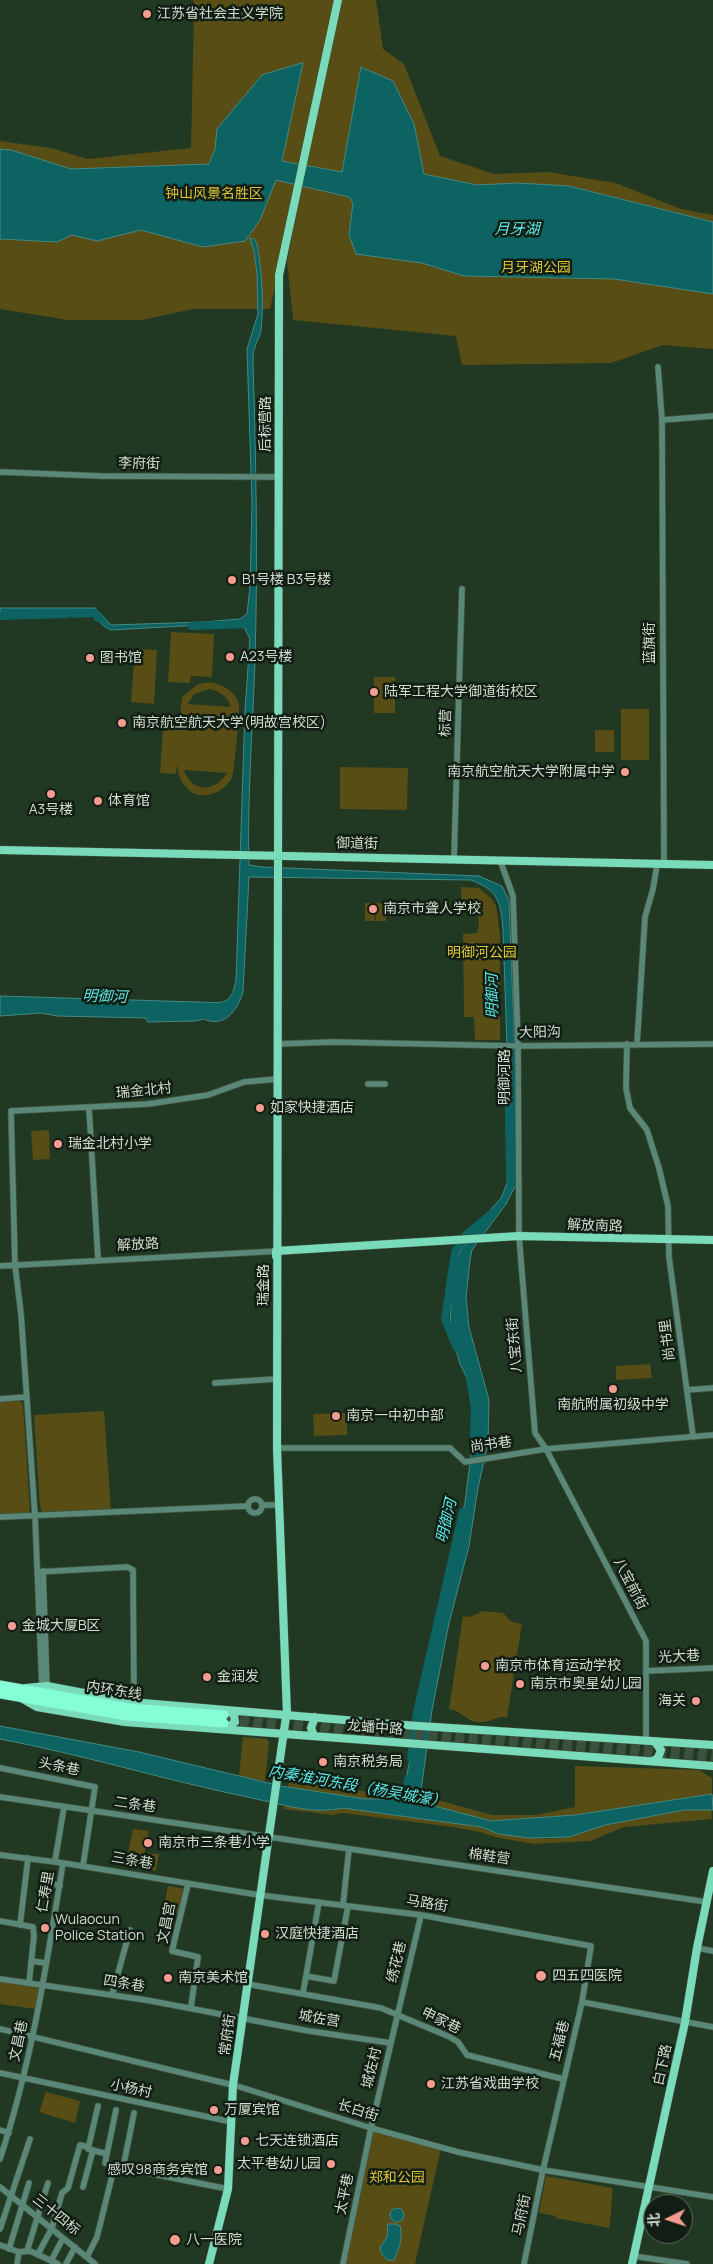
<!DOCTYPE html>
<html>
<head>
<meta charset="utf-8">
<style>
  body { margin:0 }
  #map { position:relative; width:713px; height:2264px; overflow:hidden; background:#213823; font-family:Manrope,"Noto Sans SC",sans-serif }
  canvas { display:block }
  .north { position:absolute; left:643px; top:2194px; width:50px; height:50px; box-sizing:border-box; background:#121d13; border:1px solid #5e6a5e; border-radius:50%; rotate:266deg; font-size:14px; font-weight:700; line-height:20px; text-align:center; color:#cfddcf }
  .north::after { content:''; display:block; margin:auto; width:18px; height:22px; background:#f59c91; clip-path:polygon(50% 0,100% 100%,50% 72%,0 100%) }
</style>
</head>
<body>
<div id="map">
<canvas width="713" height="2264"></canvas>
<div class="north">北</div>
</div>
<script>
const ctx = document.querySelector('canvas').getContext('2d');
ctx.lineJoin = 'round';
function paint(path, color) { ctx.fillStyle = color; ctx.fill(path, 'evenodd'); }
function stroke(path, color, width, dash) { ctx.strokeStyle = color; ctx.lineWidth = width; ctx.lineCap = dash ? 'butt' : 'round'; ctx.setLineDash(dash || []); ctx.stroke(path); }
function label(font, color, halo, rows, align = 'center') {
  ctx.font = font + ' Manrope,"Noto Sans SC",sans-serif'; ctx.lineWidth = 5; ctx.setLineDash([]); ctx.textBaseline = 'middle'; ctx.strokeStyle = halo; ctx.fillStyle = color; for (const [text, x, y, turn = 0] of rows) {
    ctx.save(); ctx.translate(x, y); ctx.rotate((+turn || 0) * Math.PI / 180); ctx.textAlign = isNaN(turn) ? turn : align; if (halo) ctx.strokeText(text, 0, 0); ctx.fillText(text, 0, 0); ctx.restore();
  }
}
paint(new Path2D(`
  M193 0H376L383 49 404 64 440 156 494 174 548 172 616 183 681 209 713 215V349L663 345 611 363 462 365 456 336 293 320 287 261 333 30 270 309H193L142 320H68L0 309V141L51 148 88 159 191 148 194 7Z
  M171 632 214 634 212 677 191 676 190 683 168 682Z
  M135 649 157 650 154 704 131 702Z
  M374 677H395V713H374Z
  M211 682C222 685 236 691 239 705 240 711 234 774 232 778 224 793 200 803 187 788 180 782 178 773 177 764L176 774 160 773 164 716 180 717 182 697 198 684ZM209 689C220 691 227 696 231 707L188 704 194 694ZM184 771V770L227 773C215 792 193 793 184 771Z
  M621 709H649V760H621Z
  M595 730H614V752H595Z
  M340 767 408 768 407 810 340 809Z
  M461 887 479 888 492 899 496 906 500 936V1040H475L474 1017H464L463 934 477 933C482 920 477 905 462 902Z
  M365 903H375V921H365Z
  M376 903H386V921H376Z
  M49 1130 50 1159 33 1160 31 1131Z
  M650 1364 652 1378 616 1380V1366Z
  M0 1401H20L23 1404 30 1511 27 1513 0 1514Z
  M104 1411 111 1509 42 1512 40 1507 34 1415Z
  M347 1413V1435L314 1436 313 1414Z
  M483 1611 503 1613 512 1622 522 1624 507 1717C496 1716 489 1723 478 1722 466 1721 460 1710 449 1709L463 1616 470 1617Z
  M243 1737 266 1739 269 1742 265 1781 239 1776Z
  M575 1766 699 1770 712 1778V1794L575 1815 491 1821 408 1799H365L288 1787 289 1779 369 1792H409L492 1815H536L575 1807Z
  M285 1805 332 1811 342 1808 481 1827C508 1837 539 1841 568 1837 581 1835 593 1828 605 1825 639 1816 676 1810 711 1809L712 1819 624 1827 590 1841 534 1844 499 1838 480 1832 453 1827 343 1813 332 1815 284 1809Z
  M133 1829 149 1831 142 1865 139 1864V1860L127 1857Z
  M148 1853 159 1854 156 1871 146 1869Z
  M168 1886 185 1889 179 1915 163 1912Z
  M0 1981 40 1987 36 2009 0 2004Z
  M46 2092 80 2101 75 2123 39 2112Z
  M371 2128 441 2148 415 2264H343Z
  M546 2176 613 2188C611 2201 612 2213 609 2228L556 2218V2216L539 2213Z`), '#574d15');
const water = new Path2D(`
  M303 63 282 161 342 172 361 67 393 81 414 124 424 174 477 185 518 183 569 186 713 222V294L614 279 464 276 422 263 356 254 349 235 353 203 349 197 276 180 260 220 245 241 203 247 141 230 97 241 72 235 57 242 0 239V149L11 150 71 169 209 164 215 149 217 129 262 75Z
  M250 238 254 239 257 244C262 272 264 302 261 330 259 342 253 344 253 360 256 460 258 560 255 660 253 728 247 796 249 865L263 867 479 876 502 886 509 900 517 1106V1183L506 1204 472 1250 470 1260 466 1298 469 1327 489 1400 488 1443 478 1488 469 1546 449 1623 432 1710 421 1791 404 1788 465 1502 476 1415 474 1392 460 1364 450 1329 452 1286 458 1256 471 1232 501 1198 510 1176 511 1164 503 929C501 902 498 890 471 880L249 877 243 992C239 1006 228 1025 210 1021 207 1021 205 1019 203 1019L196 1021 148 1022 145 1018 57 1016 41 1013 0 1016V996L197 1002C221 1002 231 1008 236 980L245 710 250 639 244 627 238 623 111 630C101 627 99 618 90 613L0 614V608H95L111 625 203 622 240 619 247 614 250 587 252 503 247 349 258 314 257 274 254 251Z
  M0 1726 139 1752 281 1786 365 1799H408L491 1821 575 1815 712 1794 713 1810H684L605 1825 569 1837 529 1838 499 1834 481 1827 343 1808C315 1815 280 1804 252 1798 168 1781 85 1755 0 1739Z
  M390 2215a7 7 0 1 1 14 0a7 7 0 1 1-14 0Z
  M388 2224H396L400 2226C403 2238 399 2249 394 2260 386 2262 381 2255 380 2247L387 2237Z`);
paint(water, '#0c6362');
stroke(water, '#468883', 1);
stroke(new Path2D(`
  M74 614 95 613 98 618
  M0 616 67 614
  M192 626 248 624
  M508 1048 510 1179
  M466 1235 491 1214
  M457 1348 445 1319 455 1252 461 1243
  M470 1379 475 1408 474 1437
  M411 1758 417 1712 463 1512
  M405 1807 408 1779`), '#0c6362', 8);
stroke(new Path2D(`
  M227 1716 412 1731 713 1752
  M226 1723 713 1759`), '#3b513d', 9, [9, 4.5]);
const minor = new Path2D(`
  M658 367 662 420 664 865
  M662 420 713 416
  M0 472 101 476 279 477
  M454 859 462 589
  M500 860 513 896 518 1046 519 1236 535 1433 546 1449 646 1641V1742
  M277 1044 333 1042 518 1046 713 1044
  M627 1044 626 1088 630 1108 647 1130 659 1168 668 1206 669 1257 693 1436
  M637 1044 645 917 653 889 657 865
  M368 1084H385
  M89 1108 98 1259
  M0 1266 280 1251
  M215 1383 276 1379
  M687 1390 713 1388
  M0 1399 26 1397
  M277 1448H450L465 1462 546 1449 713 1435
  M248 1506a7 7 0 1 1 14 0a7 7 0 1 1-14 0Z
  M262 1505H279
  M0 1517 248 1506
  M43 1571 47 1686
  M38 1572 127 1567 133 1570 134 1702
  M646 1671 713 1668
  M42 1686 35 1516 21 1314 15 1265 11 1111 148 1104 208 1095 244 1082 277 1079
  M0 1768 95 1787 83 1866
  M0 1797 707 1902
  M0 1855 63 1863 259 1895 421 1915 591 1946 582 2002 543 2170 524 2264
  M55 1861 64 1807
  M44 1881 60 1886
  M188 1884 172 1951 198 1957 191 2007
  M343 1905 349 1849
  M0 1921 33 1927 34 1936 29 1983
  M20 1925 28 1858
  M697 1948 713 1951
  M31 1961 46 1963
  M306 1976 334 1981 348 1906
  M0 1979 146 2000 309 2031 391 2043
  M247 1984 381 2008 450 2037 458 2042 467 2055 563 2079
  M303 1993 319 1902
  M112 1995 130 1930
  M582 2002 713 2027
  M0 2029 237 2086 371 2128 458 2152 543 2170 713 2197
  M0 2073 232 2122
  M98 2106 88 2149 107 2154
  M0 2130 9 2133
  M0 2159C32 2062 47 1962 63 1863
  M116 2167 105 2163 116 2110
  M123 2168 134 2113
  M0 2187 95 2264
  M83 2187 93 2150
  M0 2229 30 2139
  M0 2245 19 2252 17 2264
  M9 2249 29 2183
  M27 2251 48 2183
  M19 2252 30 2251 58 2264
  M38 2254 52 2228 62 2193 68 2188 80 2145 88 2147
  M633 2256 687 2264
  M87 2257 97 2237 114 2168 118 2167 228 2189
  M51 2261 63 2238
  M66 2264 75 2247
  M343 2264 371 2128 421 1915`);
const major = new Path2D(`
  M0 850 713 865
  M276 1256V1251L519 1236 713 1240
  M26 1688 47 1686 131 1702 404 1725 713 1745
  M23 1699 37 1707 125 1722 713 1766
  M287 1714 277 1448 279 275 338 0
  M225 1729 235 1722 234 1715 228 1711
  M314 1736 311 1728 315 1717
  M653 1761 658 1758 661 1750 655 1742
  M209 2264 228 2189 233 2085 287 1710
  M632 2264 685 2022 697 1948 713 1871`);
const highway = new Path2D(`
  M0 1685 129 1708 224 1715
  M0 1694 127 1716 224 1723`);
stroke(minor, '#405642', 7);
stroke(major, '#405642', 9);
stroke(highway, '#405642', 10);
stroke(minor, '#5a8777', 5.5);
stroke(major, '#7adbbb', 8);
stroke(highway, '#85fdd6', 9);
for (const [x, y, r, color] of [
  [147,14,5,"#f59c91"],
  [232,580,5,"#f59c91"],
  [230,657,5,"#f59c91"],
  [90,658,5,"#f59c91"],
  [374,692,5,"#f59c91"],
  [122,723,5,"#f59c91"],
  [625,772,5,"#f59c91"],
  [51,794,5,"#f59c91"],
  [98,801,5,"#f59c91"],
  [373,909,5,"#f59c91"],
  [260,1108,5,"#f59c91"],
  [58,1144,5,"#f59c91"],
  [613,1389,5,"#f59c91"],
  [336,1416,5,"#f59c91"],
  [12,1626,5,"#f59c91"],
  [485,1666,5,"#f59c91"],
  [207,1677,5,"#f59c91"],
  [520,1684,5,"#f59c91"],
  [696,1701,5,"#f59c91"],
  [323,1762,5,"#f59c91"],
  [148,1843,5,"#f59c91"],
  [45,1928,5,"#f59c91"],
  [265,1934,5,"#f59c91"],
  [541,1976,6,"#f59c91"],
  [168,1978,5,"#f59c91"],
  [431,2084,5,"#f59c91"],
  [214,2110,5,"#f59c91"],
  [245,2141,5,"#f59c91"],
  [331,2164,5,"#f59c91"],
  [218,2170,5,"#f59c91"],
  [175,2240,6,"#f59c91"]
]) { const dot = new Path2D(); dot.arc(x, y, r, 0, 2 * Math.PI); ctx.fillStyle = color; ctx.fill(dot); stroke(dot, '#121d13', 2); }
label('14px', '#cfddcf', '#121d13', [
  ["江苏省社会主义学院",157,14],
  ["B1号楼 B3号楼",242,580],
  ["A23号楼",240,657],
  ["图书馆",100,658],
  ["陆军工程大学御道街校区",384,692],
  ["南京航空航天大学(明故宫校区)",132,723],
  ["南京航空航天大学附属中学",615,772,"right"],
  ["体育馆",108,801],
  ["A3号楼",51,810,"center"],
  ["南京市聋人学校",383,909],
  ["如家快捷酒店",270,1108],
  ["瑞金北村小学",68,1144],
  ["南航附属初级中学",613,1405,"center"],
  ["南京一中初中部",346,1416],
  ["金城大厦B区",22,1626],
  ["南京市体育运动学校",495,1666],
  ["金润发",217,1677],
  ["南京市奥星幼儿园",530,1684],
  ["海关",686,1701,"right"],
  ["南京税务局",333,1762],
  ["南京市三条巷小学",158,1843],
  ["Wulaocun",55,1920],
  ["Police Station",55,1936],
  ["汉庭快捷酒店",275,1934],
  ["四五四医院",552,1976],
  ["南京美术馆",178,1978],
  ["江苏省戏曲学校",441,2084],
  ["万厦宾馆",224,2110],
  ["七天连锁酒店",255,2141],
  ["太平巷幼儿园",321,2164,"right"],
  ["感叹98商务宾馆",208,2170,"right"],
  ["八一医院",186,2240]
], 'left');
label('14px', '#dcc336', '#121d13', [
  ["钟山风景名胜区",214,194],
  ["月牙湖公园",536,268],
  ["明御河公园",482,953],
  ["郑和公园",397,2178]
]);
label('14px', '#cfddcf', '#121d13', [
  ["后标营路",266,424,-90],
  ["李府街",139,464,1],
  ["蓝旗街",650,643,-90],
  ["标营",446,723,-88],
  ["御道街",357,844,1],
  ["大阳沟",540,1033,-1],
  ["明御河路",505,1077,-90],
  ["瑞金北村",144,1091,-6],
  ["解放南路",595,1226,2],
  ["解放路",138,1245,-3],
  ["瑞金路",264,1285,-90],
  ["尚书里",668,1340,-97],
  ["八宝东街",515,1345,-95],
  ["尚书巷",491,1445,-8],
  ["八宝前街",630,1584,62],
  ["光大巷",679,1657,-3],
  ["内环东线",114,1691,9],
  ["龙蟠中路",375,1728,4],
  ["头条巷",59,1767,11],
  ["二条巷",135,1805,8],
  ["棉鞋营",489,1857,8],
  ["三条巷",132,1861,10],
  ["仁寿里",46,1892,-80],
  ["马路街",427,1904,9],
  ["文昌宫",167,1923,-79],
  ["绣花巷",397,1962,-77],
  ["四条巷",124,1984,9],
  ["城佐营",319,2019,10],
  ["申家巷",441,2021,26],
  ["常府街",228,2035,-82],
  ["文昌巷",19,2041,-78],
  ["五福巷",560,2041,-76],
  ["白下路",663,2065,-78],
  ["城佐村",372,2068,-77],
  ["小杨村",131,2089,12],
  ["长白街",358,2111,17],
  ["太平巷",345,2194,-79],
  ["三十四标",56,2215,39],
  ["马府街",522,2215,-79]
]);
label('italic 15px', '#5aebe8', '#121d13', [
  ["月牙湖",517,230],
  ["明御河",493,996,-91],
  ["明御河",105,997,2],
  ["明御河",447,1521,-77],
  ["内秦淮河东段（杨吴城濠）",357,1787,10]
]);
</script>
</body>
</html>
